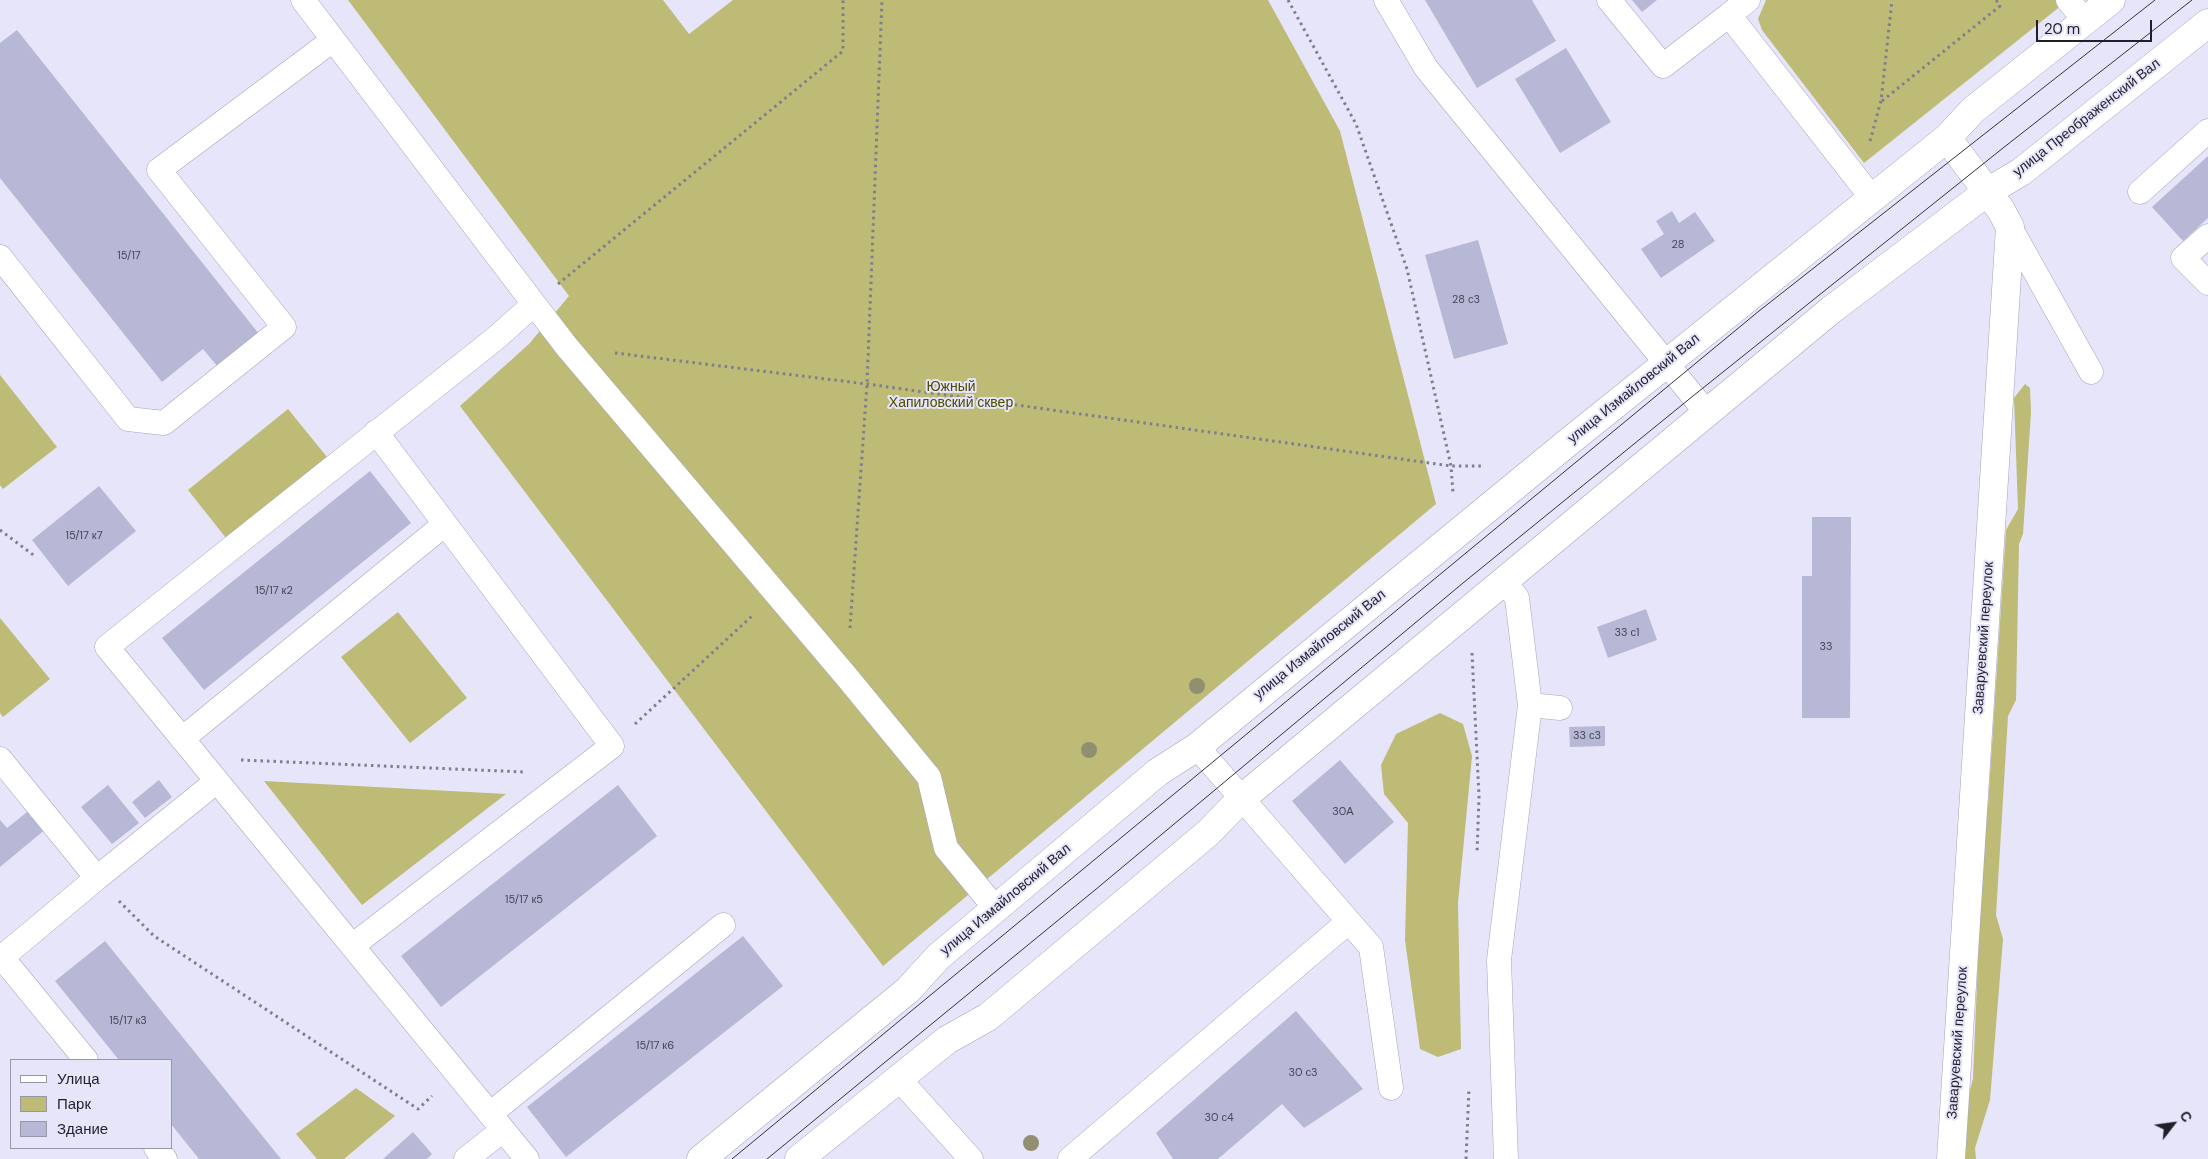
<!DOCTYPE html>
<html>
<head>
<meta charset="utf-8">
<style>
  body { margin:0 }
  #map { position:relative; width:2208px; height:1159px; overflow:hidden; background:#e6e5f9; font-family:"DM Sans",sans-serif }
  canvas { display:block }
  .legend { position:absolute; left:10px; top:1059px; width:162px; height:90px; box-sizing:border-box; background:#e6e5f9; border:1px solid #9696a7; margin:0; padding:6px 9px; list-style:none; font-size:15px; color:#1f1f2b }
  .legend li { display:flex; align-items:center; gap:10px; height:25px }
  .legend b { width:25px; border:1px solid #9696a7 }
  .north { position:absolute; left:2148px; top:1099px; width:50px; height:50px; -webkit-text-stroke:4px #e6e5f9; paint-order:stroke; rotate:60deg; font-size:14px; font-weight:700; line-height:20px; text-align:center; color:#1f1f2b }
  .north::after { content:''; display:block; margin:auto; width:18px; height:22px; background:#1f1f2b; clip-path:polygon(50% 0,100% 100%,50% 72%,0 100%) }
  .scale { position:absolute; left:2036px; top:20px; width:116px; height:22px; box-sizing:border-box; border:2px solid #1f1f2b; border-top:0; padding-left:6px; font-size:15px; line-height:18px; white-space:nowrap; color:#1f1f2b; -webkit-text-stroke:4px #e6e5f9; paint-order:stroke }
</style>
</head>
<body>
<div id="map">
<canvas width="2208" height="1159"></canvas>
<ul class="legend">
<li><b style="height:6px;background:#fff"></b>Улица</li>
<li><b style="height:14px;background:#bdbb76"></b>Парк</li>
<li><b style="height:14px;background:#b7b7d6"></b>Здание</li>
</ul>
<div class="north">С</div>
<div class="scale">20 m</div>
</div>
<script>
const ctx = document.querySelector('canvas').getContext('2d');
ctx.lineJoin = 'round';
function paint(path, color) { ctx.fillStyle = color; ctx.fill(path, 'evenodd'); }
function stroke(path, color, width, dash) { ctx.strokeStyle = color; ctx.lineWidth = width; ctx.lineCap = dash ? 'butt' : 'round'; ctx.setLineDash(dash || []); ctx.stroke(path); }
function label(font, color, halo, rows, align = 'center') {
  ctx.font = font + ' "DM Sans",sans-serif'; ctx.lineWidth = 4; ctx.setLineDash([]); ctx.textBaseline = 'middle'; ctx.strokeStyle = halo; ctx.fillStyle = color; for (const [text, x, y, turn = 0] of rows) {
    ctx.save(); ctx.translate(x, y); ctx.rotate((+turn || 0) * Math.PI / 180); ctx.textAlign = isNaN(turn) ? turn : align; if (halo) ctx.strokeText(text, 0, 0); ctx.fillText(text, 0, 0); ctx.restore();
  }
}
paint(new Path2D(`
  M348 0H663L689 34 733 0H1268L1340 131 1436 504 883 966 460 406 529 344 569 296Z
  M1766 0H2058L2062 5 1864 163 1762 30 1758 19Z
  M0 375 57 447 3 489 0 485Z
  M2025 384 2030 388 2031 412 2023 534 2019 544 2016 700 2008 716 1996 915 2003 939 1990 1100 1975 1148 1976 1159H1963L1965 1108 1973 1079 1984 812 1988 806 2006 530 2018 509 2014 398Z
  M288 409 327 457 226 538 188 490Z
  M398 612 467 698 410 743 341 657Z
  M0 618 50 679 3 717 0 713Z
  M1440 713 1463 724 1472 756 1458 903 1461 1049 1438 1057 1420 1049 1405 940 1408 823 1384 794 1381 765 1396 734Z
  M264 781 506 794 362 905Z
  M356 1088 395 1116 344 1159H317L296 1134Z`), '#bdbb76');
paint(new Path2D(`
  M1425 0H1532L1556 41 1477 88Z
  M1632 0H1657L1642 12Z
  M17 30 259 334 218 367 203 349 162 382 0 178V43Z
  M1566 48 1611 122 1560 153 1515 79Z
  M2208 156V218L2183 241 2152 207Z
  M1672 211 1679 223 1695 212 1715 241 1661 278 1641 249 1664 234 1656 221Z
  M1478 240 1508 344 1454 359 1425 255Z
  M370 471 411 523 204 690 162 638Z
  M99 486 136 531 68 586 32 540Z
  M1812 517H1851L1850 718H1802V576H1812Z
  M1646 609 1657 640 1608 658 1597 627Z
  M1605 726V746L1570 747 1569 727Z
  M1340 760 1394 822 1345 864 1292 801Z
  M159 780 172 797 145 818 132 802Z
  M108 785 139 823 112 844 81 807Z
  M618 785 657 836 441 1007 401 956Z
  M31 809 47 828 0 867V820L7 828Z
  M743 936 783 986 566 1157 527 1107Z
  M105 941 281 1159H199L171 1124V1060H119L55 981Z
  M1296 1011 1363 1089 1304 1128 1282 1104 1218 1159H1173L1156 1133Z
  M413 1132 432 1154 427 1159H383Z`), '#b7b7d6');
const lane = new Path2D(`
  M303 0 534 304 496 338 107 647 527 1159
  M1386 0 1426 68 1706 412
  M1609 0 1663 66 1729 15
  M1748 0 1729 15 1872 198
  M2068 0 2085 21
  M2140 192 2208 131
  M2010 227 2091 372
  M2208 236 2183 258 2208 283
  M0 257 128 419 164 423 284 327 159 170 333 40
  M534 304 567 347 846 676 929 777 946 848 996 909
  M1504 580 1517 598 1530 705 1499 960 1506 1159
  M1530 705 1560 708
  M182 739 445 524
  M1197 747 1371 947 1391 1088
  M0 759 97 878 0 959
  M97 878 217 781
  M352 946 612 746 376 432
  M0 955 86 1060
  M899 1079 971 1159
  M490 1114 723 925
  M156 1148 165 1159
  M466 1159 503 1130
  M1070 1159 1348 922`);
const street = new Path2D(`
  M1947 138 2001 210 2010 227 1951 1159`);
const secondary = new Path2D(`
  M701 1159 908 990 938 957 1158 772 1197 747 1566 444 1947 138 1973 110 2111 0
  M799 1159 947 1040 988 1017 1208 833 1241 799 1831 310 1987 192 2021 172 2208 23`);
stroke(lane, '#a5a4c3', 25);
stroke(street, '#a5a4c3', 29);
stroke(secondary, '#a5a4c3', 29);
stroke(new Path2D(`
  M1288 0 1356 124 1407 269 1451 466 1453 493
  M1882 101 2000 6 1996 0
  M1870 141 1881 101 1892 0
  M558 284 843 51V0
  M615 353 867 384 1451 466H1483
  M0 530 36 557
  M850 628 867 384 882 0
  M1472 653 1479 796 1477 854
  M635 724 752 616
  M241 760 525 772
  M119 901 154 936 418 1109 432 1096
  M1466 1159 1469 1088`), '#7e7e8e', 3, [2.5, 4]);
stroke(lane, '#fff', 24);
stroke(street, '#fff', 28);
stroke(secondary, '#fff', 28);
stroke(new Path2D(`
  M732 1159 1759 311 2155 0
  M767 1159 1095 890 1463 583 1693 396 2003 148 2192 0`), '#333340', 1);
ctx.fillStyle = '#918f71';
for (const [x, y] of [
  [1197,686],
  [1089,750],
  [1031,1143]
]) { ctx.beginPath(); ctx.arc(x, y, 8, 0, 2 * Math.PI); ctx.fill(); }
label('11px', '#454556', null, [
  ["28",1678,245],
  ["15/17",129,256],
  ["28 с3",1466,300],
  ["15/17 к7",84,536],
  ["15/17 к2",274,591],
  ["33 с1",1627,633],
  ["33",1826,647],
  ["33 с3",1587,736],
  ["30А",1343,812],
  ["15/17 к5",524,900],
  ["15/17 к3",128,1021],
  ["15/17 к6",655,1046],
  ["30 с3",1303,1073],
  ["30 с4",1219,1118]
]);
label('14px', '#1f1f2b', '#e6e5f9', [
  ["улица Преображенский Вал",2087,118,-38],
  ["улица Измайловский Вал",1634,389,-39],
  ["Заваруевский переулок",1984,638,-86],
  ["улица Измайловский Вал",1320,645,-39],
  ["улица Измайловский Вал",1006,900,-40],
  ["Заваруевский переулок",1958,1043,-86]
]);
label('14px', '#4c4901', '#e6e5f9', [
  ["Южный",951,387],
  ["Хапиловский сквер",951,403]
]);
</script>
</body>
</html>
